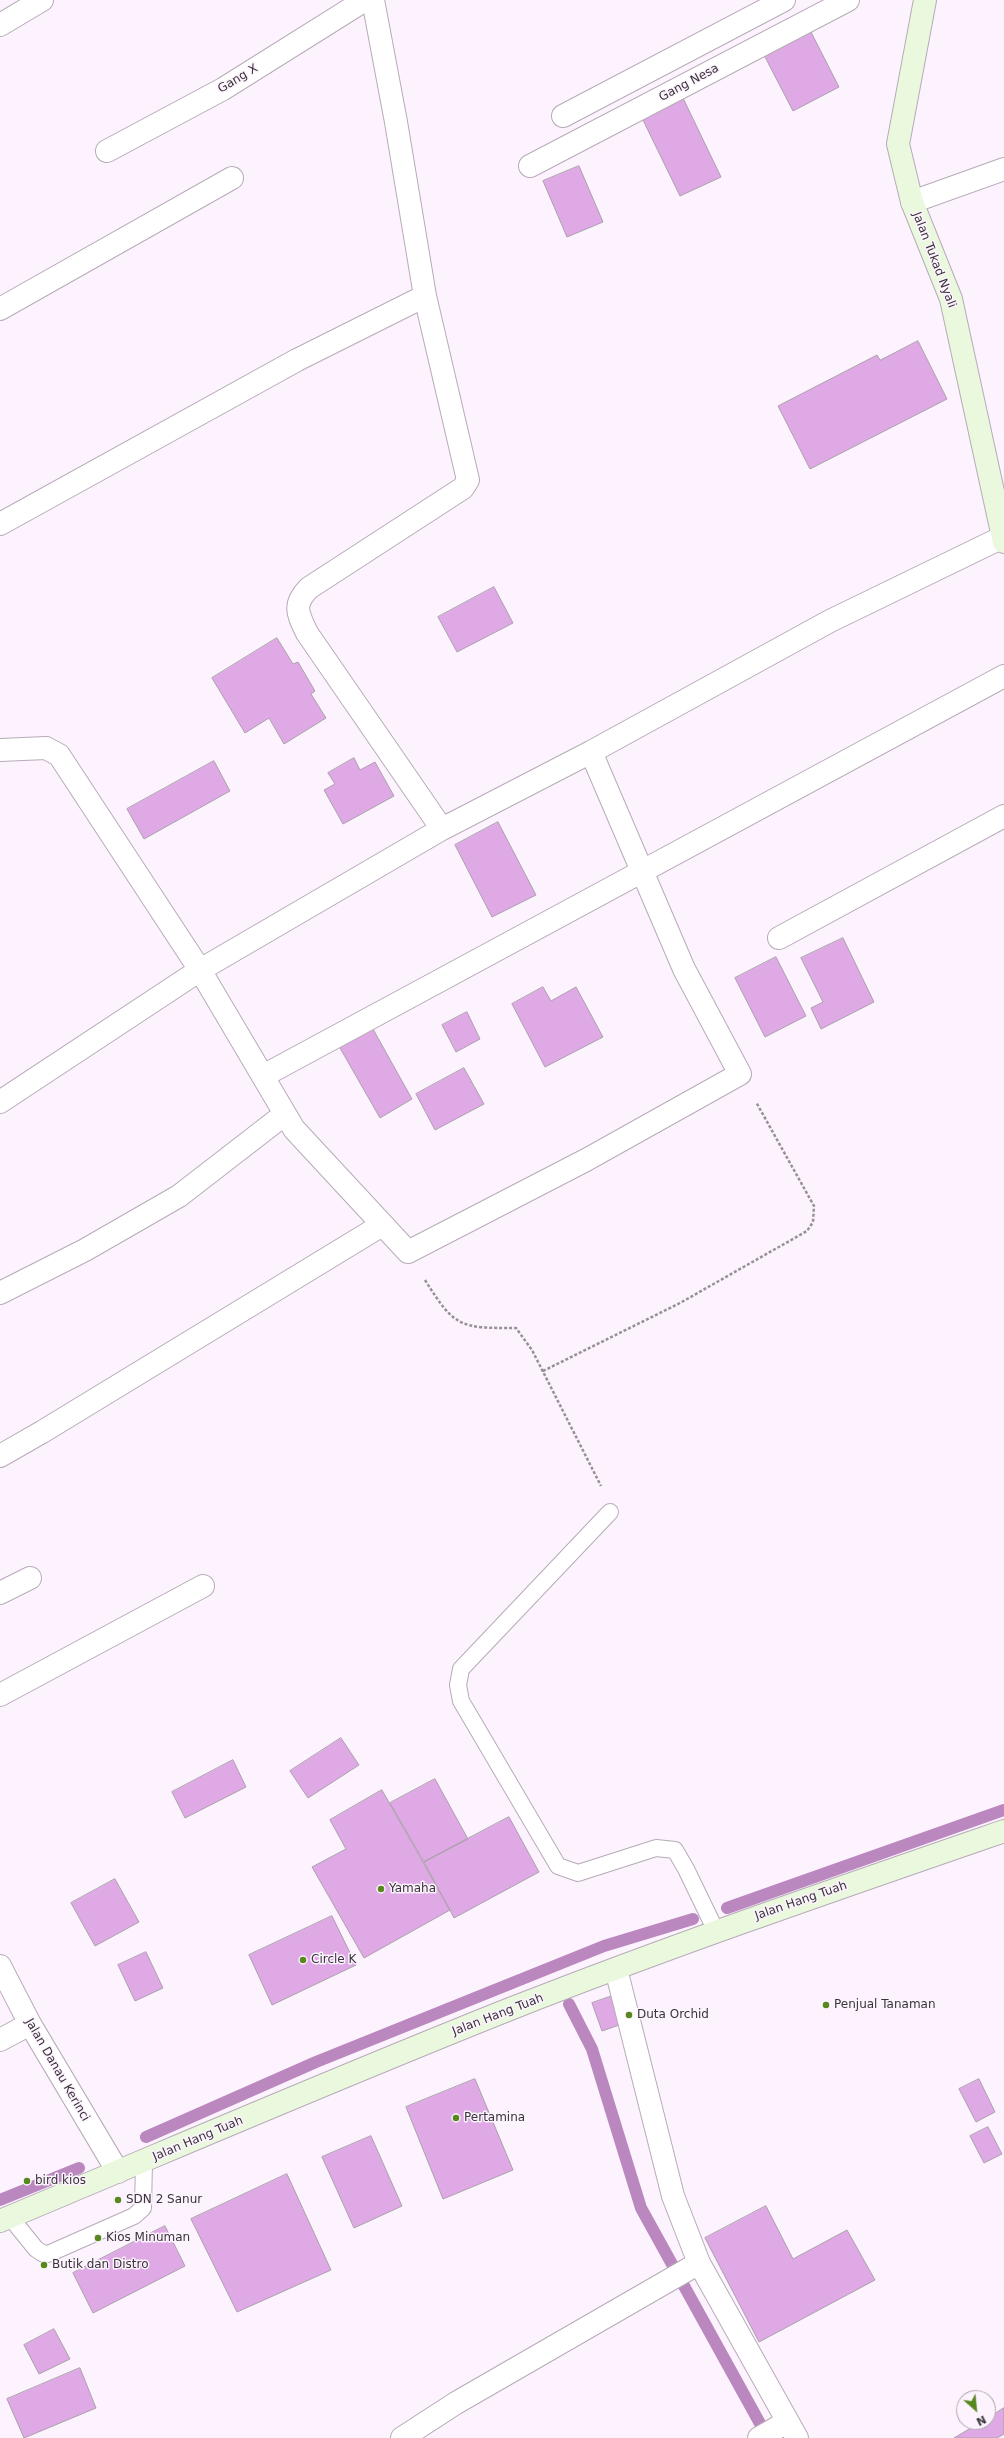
<!DOCTYPE html>
<html>
<head>
<meta charset="utf-8">
<style>
  body { margin:0 }
  #map { position:relative; width:1004px; height:2438px; overflow:hidden; background:#fdf3fe; font-family:"DejaVu Sans",sans-serif }
  canvas { display:block }
  .north { position:absolute; left:956px; top:2390px; width:40px; height:40px; box-sizing:border-box; background:#fdf3fe; border:1px solid #afa7b0; border-radius:50%; rotate:153deg; font-size:11px; font-weight:700; line-height:16px; text-align:center; color:#39343a }
  .north::after { content:''; display:block; margin:auto; width:14px; height:18px; background:#56881e; clip-path:polygon(50% 0,100% 100%,50% 72%,0 100%) }
</style>
</head>
<body>
<div id="map">
<canvas width="1004" height="2438"></canvas>
<div class="north">N</div>
</div>
<script>
const ctx = document.querySelector('canvas').getContext('2d');
ctx.lineJoin = 'round';
function stroke(path, color, width, dash) { ctx.strokeStyle = color; ctx.lineWidth = width; ctx.lineCap = dash ? 'butt' : 'round'; ctx.setLineDash(dash || []); ctx.stroke(path); }
function paint(path, color) { ctx.fillStyle = color; ctx.fill(path, 'evenodd'); }
function label(font, color, halo, rows, align = 'center') {
  ctx.font = font + ' "DejaVu Sans",sans-serif'; ctx.lineWidth = 3; ctx.setLineDash([]); ctx.textBaseline = 'middle'; ctx.strokeStyle = halo; ctx.fillStyle = color; for (const [text, x, y, turn = 0] of rows) {
    ctx.save(); ctx.translate(x, y); ctx.rotate((+turn || 0) * Math.PI / 180); ctx.textAlign = isNaN(turn) ? turn : align; if (halo) ctx.strokeText(text, 0, 0); ctx.fillText(text, 0, 0); ctx.restore();
  }
}
stroke(new Path2D(`
  M727 1908 1004 1810
  M569 2004 592 2049 641 2208 768 2438
  M146 2137 316 2062 604 1946 693 1919
  M0 2200 79 2168`), '#ba87bf', 12);
const building = new Path2D(`
  M811 32 839 87 793 111 764 55Z
  M683 98 721 177 680 196 642 118Z
  M579 166 603 222 567 237 543 181Z
  M918 341 947 399 810 469 778 406 877 355 880 360Z
  M494 587 513 623 457 652 438 617Z
  M277 638 293 664 298 662 315 691 311 694 326 718 284 744 269 718 245 733 212 678Z
  M354 758 360 770 375 762 394 796 343 824 324 790 335 784 328 773Z
  M214 761 230 791 144 839 127 809Z
  M498 822 536 895 492 917 455 845Z
  M843 938 874 1002 821 1029 811 1008 823 1002 801 958Z
  M776 957 806 1016 765 1037 735 978Z
  M543 987 551 1001 576 987 603 1037 545 1067 512 1004Z
  M467 1012 480 1039 456 1052 442 1025Z
  M373 1029 412 1099 380 1118 340 1048Z
  M464 1068 484 1104 435 1130 416 1094Z
  M341 1738 359 1765 308 1798 290 1771Z
  M233 1760 246 1787 185 1818 172 1792Z
  M435 1779 468 1839 424 1862 390 1803Z
  M382 1790 450 1910 364 1958 312 1867 346 1849 330 1820Z
  M509 1817 539 1872 454 1918 424 1862Z
  M115 1879 139 1922 95 1946 71 1903Z
  M332 1916 356 1965 272 2005 249 1955Z
  M146 1952 163 1988 135 2001 118 1965Z
  M615 1995 625 2023 602 2031 592 2003Z
  M475 2079 513 2170 443 2199 406 2107Z
  M979 2079 995 2112 976 2122 959 2089Z
  M988 2127 1002 2154 984 2163 970 2136Z
  M371 2136 402 2206 354 2228 322 2157Z
  M287 2174 331 2270 237 2312 191 2219Z
  M766 2206 793 2259 847 2230 875 2280 759 2342 705 2238Z
  M165 2226 185 2266 93 2313 73 2273Z
  M54 2329 70 2359 39 2374 24 2345Z
  M80 2368 96 2408 24 2438 7 2399Z
  M1004 2408V2434L997 2438H954L981 2422H988V2418Z`);
paint(building, '#dea9e4');
stroke(building, '#aba0ac', 1);
const lane = new Path2D(`
  M610 1512 461 1669 458 1685 461 1701 558 1866 578 1873 656 1848 675 1850 686 1869 716 1931
  M10 2217 36 2249 42 2253 48 2254 134 2216 143 2208 144 2162`);
const street = new Path2D(`
  M373 0 396 122 425 296 468 480 463 488 309 588C292 605 298 614 307 633L442 829
  M0 25 42 0
  M563 116 784 0
  M107 151 223 89 365 0
  M530 166 848 0
  M912 202 1004 169
  M0 309 232 178
  M0 524 297 360 425 296
  M0 750 46 748 59 755 200 970 294 1129 408 1252 586 1160 740 1074 684 969 591 752
  M779 938 1004 816
  M263 1076 1004 676
  M0 1102 200 970 442 829 591 752 830 621 1003 537
  M0 1293 85 1250 179 1196 285 1114
  M0 1456 42 1432 382 1225
  M0 1593 30 1578
  M0 1695 203 1586
  M0 1966 30 2024 118 2172
  M616 1969 673 2196 699 2263 797 2438
  M0 2040 30 2024
  M402 2438 456 2403 699 2263
  M759 2438 787 2422`);
const secondary = new Path2D(`
  M925 0 898 144 912 202 951 299 1004 542
  M0 2221C170 2150 339 2077 510 2009 673 1945 839 1888 1004 1831`);
stroke(lane, '#b6abb7', 18);
stroke(street, '#b6abb7', 24);
stroke(secondary, '#b6abb7', 24);
stroke(new Path2D(`
  M425 1280C455 1328 460 1328 516 1328L532 1350 601 1486
  M543 1371 680 1303 807 1231 813 1222 814 1206 756 1102`), '#979098', 2.5, [3, 2]);
stroke(lane, '#fff', 16);
stroke(street, '#fff', 22);
stroke(secondary, '#eaf8de', 22);
for (const [x, y, r, color] of [
  [381,1889,4,"#56881e"],
  [303,1960,4,"#56881e"],
  [826,2005,4,"#56881e"],
  [629,2015,4,"#56881e"],
  [456,2118,4,"#56881e"],
  [27,2181,4,"#56881e"],
  [118,2200,4,"#56881e"],
  [98,2238,4,"#56881e"],
  [44,2265,4,"#56881e"]
]) { const dot = new Path2D(); dot.arc(x, y, r, 0, 2 * Math.PI); ctx.fillStyle = color; ctx.fill(dot); stroke(dot, '#fdf3fe', 1.5); }
label('12px', '#39343a', '#fdf3fe', [
  ["Gang X",238,79,-31],
  ["Gang Nesa",689,83,-28],
  ["Jalan Tukad Nyali",934,260,69],
  ["Jalan Hang Tuah",801,1901,-19],
  ["Jalan Hang Tuah",498,2015,-21],
  ["Jalan Danau Kerinci",57,2070,60],
  ["Jalan Hang Tuah",198,2139,-23]
]);
label('12px', '#39343a', '#fdf3fe', [
  ["Yamaha",389,1889],
  ["Circle K",311,1960],
  ["Penjual Tanaman",834,2005],
  ["Duta Orchid",637,2015],
  ["Pertamina",464,2118],
  ["bird kios",35,2181],
  ["SDN 2 Sanur",126,2200],
  ["Kios Minuman",106,2238],
  ["Butik dan Distro",52,2265]
], 'left');
</script>
</body>
</html>
